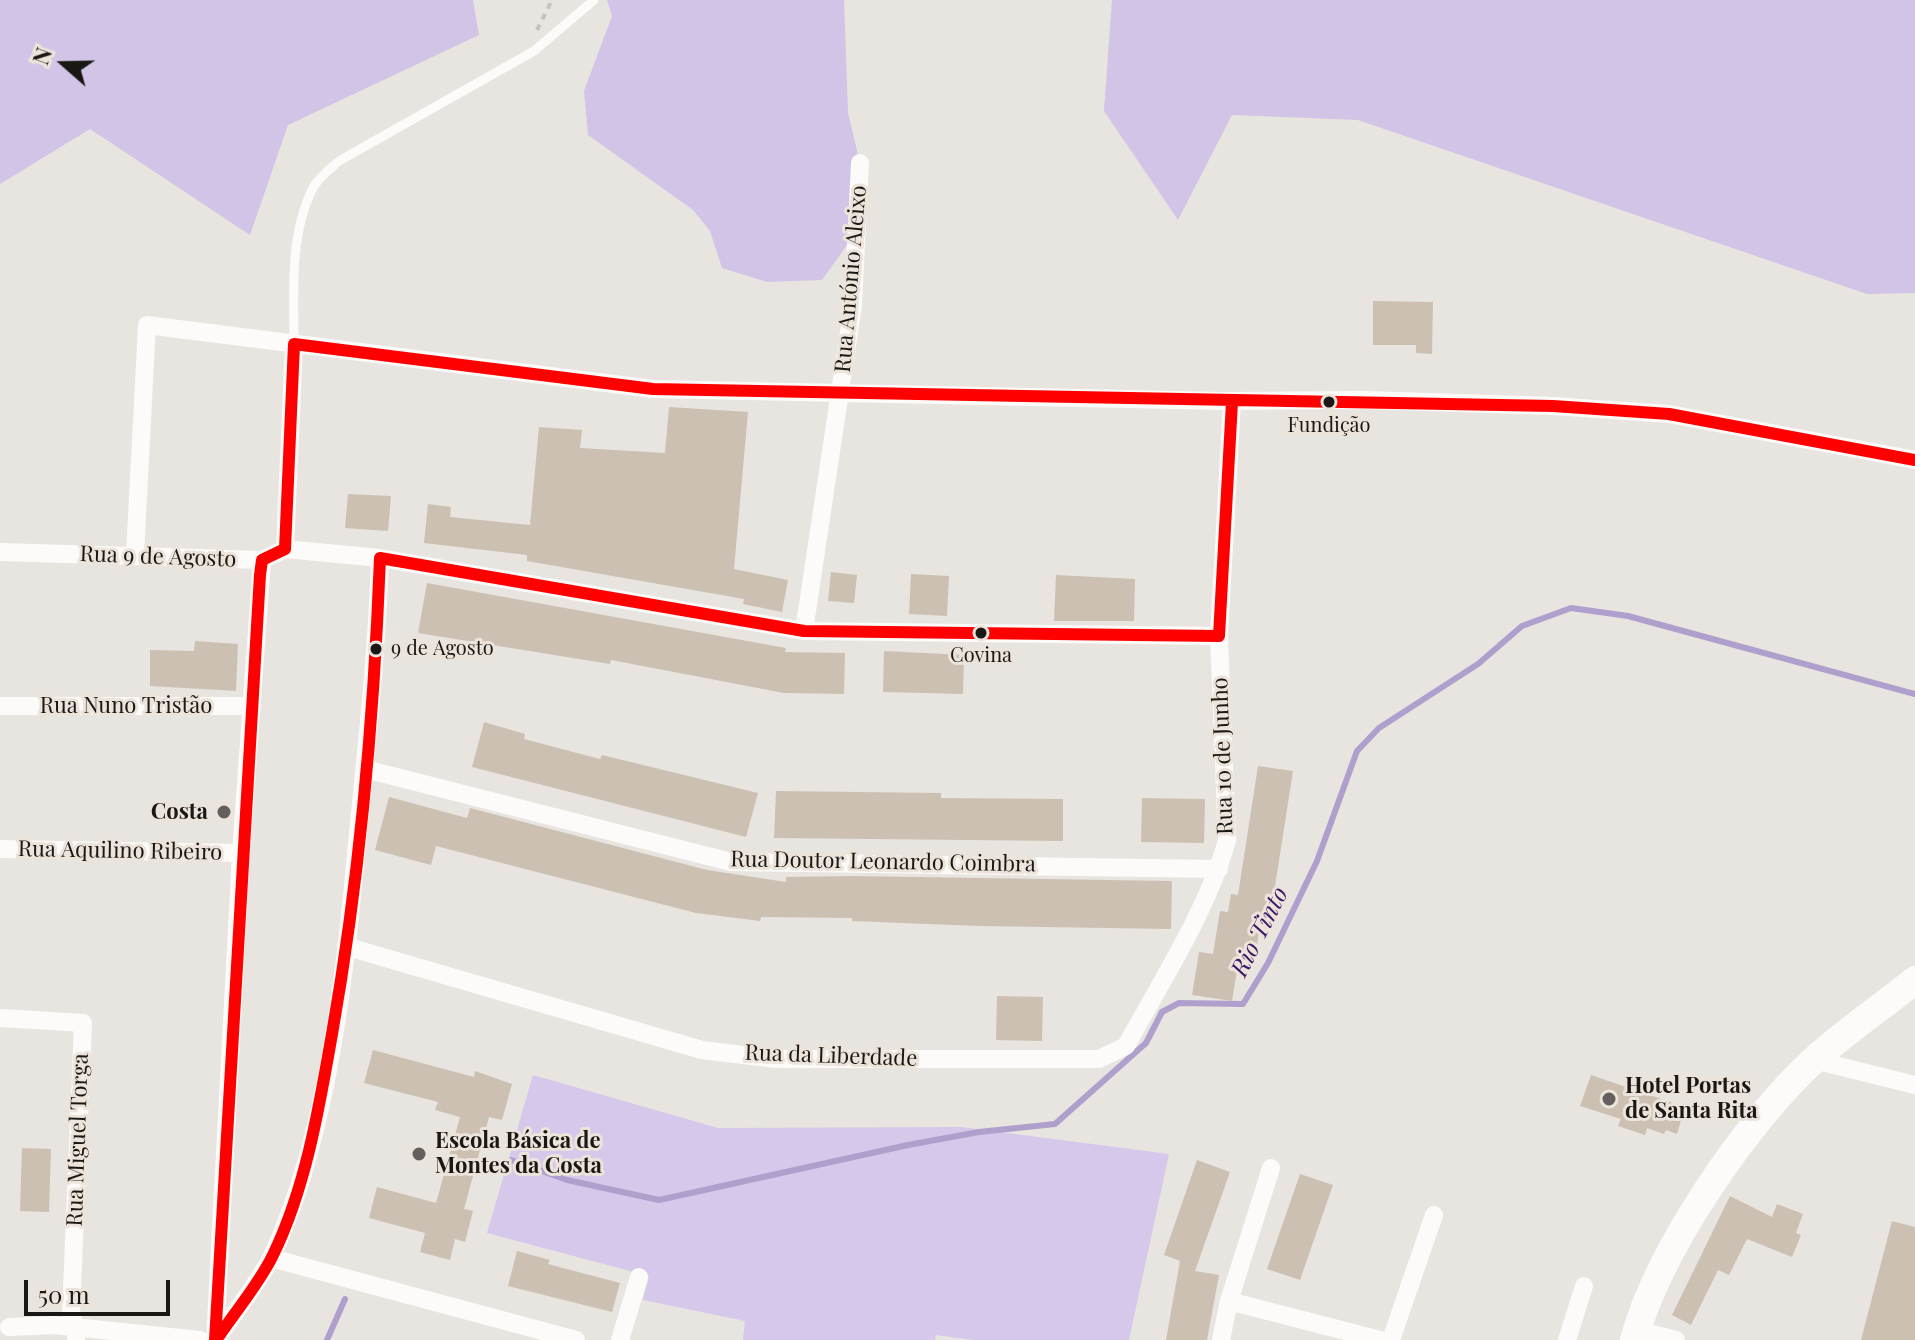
<!DOCTYPE html>
<html>
<head>
<meta charset="utf-8">
<style>
  body { margin:0 }
  #map { position:relative; width:1915px; height:1340px; overflow:hidden; background:#e8e4df; font-family:"Playfair Display",serif }
  canvas { display:block }
  .north { position:absolute; left:24px; top:24px; width:80px; height:80px; -webkit-text-stroke:6px #ece4db; paint-order:stroke; rotate:290deg; font-size:22px; font-weight:700; line-height:32px; text-align:center; color:#1a1815 }
  .north::after { content:''; display:block; margin:auto; width:28px; height:36px; background:#1a1815; clip-path:polygon(50% 0,100% 100%,50% 72%,0 100%) }
  .scale { position:absolute; left:24px; top:1280px; width:146px; height:36px; box-sizing:border-box; border:4px solid #1a1815; border-top:0; padding-left:10px; font-size:24px; line-height:28px; white-space:nowrap; color:#1a1815; -webkit-text-stroke:6px #ece4db; paint-order:stroke }
</style>
</head>
<body>
<div id="map">
<canvas width="1915" height="1340"></canvas>
<div class="north">N</div>
<div class="scale">50 m</div>
</div>
<script>
const ctx = document.querySelector('canvas').getContext('2d');
ctx.lineJoin = 'round';
function paint(path, color) { ctx.fillStyle = color; ctx.fill(path, 'evenodd'); }
function stroke(path, color, width, dash) { ctx.strokeStyle = color; ctx.lineWidth = width; ctx.lineCap = dash ? 'butt' : 'round'; ctx.setLineDash(dash || []); ctx.stroke(path); }
function label(font, color, halo, rows, align = 'center') {
  ctx.font = font + ' "Playfair Display",serif'; ctx.lineWidth = 6; ctx.setLineDash([]); ctx.textBaseline = 'middle'; ctx.strokeStyle = halo; ctx.fillStyle = color; for (const [text, x, y, turn = 0] of rows) {
    ctx.save(); ctx.translate(x, y); ctx.rotate((+turn || 0) * Math.PI / 180); ctx.textAlign = isNaN(turn) ? turn : align; if (halo) ctx.strokeText(text, 0, 0); ctx.fillText(text, 0, 0); ctx.restore();
  }
}
paint(new Path2D(`
  M533 1075 718 1128 961 1127 1169 1154 1129 1340H973L936 1335 935 1340H743L745 1321 643 1300 649 1276 487 1233Z`), '#d5c8eb');
paint(new Path2D(`
  M0 0H473L479 35 288 125 250 235 90 129 0 184Z
  M607 0H844L848 113 860 163 857 231 822 280 767 282 722 268 710 231 693 210 588 135 584 91 612 16Z
  M1112 0H1915V293L1867 294 1358 120 1232 115 1178 220 1104 111Z`), '#d1c4e7');
stroke(new Path2D(`
  M511 1160 567 1180 659 1200 908 1145 979 1132 1055 1124 1146 1043 1162 1012 1179 1003 1243 1004 1268 963 1317 861 1357 751 1379 728 1478 664 1522 626 1571 608 1628 616 1915 694
  M327 1340 345 1299`), '#af9fcc', 6);
paint(new Path2D(`
  M1373 301 1433 302 1432 354 1416 353V345H1373Z
  M669 407 748 412 734 569 788 580 782 612 743 604 744 599 527 561V555L424 543 428 504 451 507 450 517 530 525 539 427 582 430 580 448 665 453Z
  M348 494 391 496 388 531 345 528Z
  M831 572 857 575 854 603 828 601Z
  M911 574 949 576 947 616 909 614Z
  M1056 575 1135 579 1134 621H1054Z
  M427 583 786 648 785 652 845 653 844 694 784 693 611 660 610 664 418 633Z
  M195 641 238 644 236 691 150 686V650L194 651Z
  M884 651 964 655 963 694 883 692Z
  M484 722 525 734 524 739 600 759 602 755 758 793 746 837 472 767Z
  M1258 766 1293 771 1270 918 1261 917 1255 960 1239 958 1232 1001 1192 995 1199 952 1213 954 1220 911 1228 912 1231 894 1238 895Z
  M776 791 941 793V798L1063 799V841L774 838Z
  M389 797 467 818 470 808 707 870 786 882V877L852 876 1172 881 1171 929 979 926 852 921V918L761 917 760 921 696 913 436 846 431 865 375 850Z
  M1142 798 1205 799 1204 843 1141 842Z
  M997 996 1043 997 1042 1041 996 1040Z
  M373 1050 474 1077 475 1071 512 1084 502 1120 489 1117 464 1209 473 1211 465 1242 455 1239 450 1260 420 1252 425 1233 369 1218 377 1187 436 1203 460 1117 435 1110 438 1102 364 1083Z
  M1591 1075 1676 1104 1673 1114 1682 1117 1677 1134 1666 1130 1664 1134 1647 1128 1645 1135 1618 1126 1621 1119 1580 1106Z
  M22 1148 51 1149 49 1212 20 1211Z
  M1197 1160 1230 1172 1195 1271 1219 1275 1207 1340H1166L1180 1261 1164 1255Z
  M1300 1174 1333 1185 1300 1280 1267 1269Z
  M1730 1196 1772 1217 1777 1204 1803 1214 1796 1233 1801 1235 1792 1257 1747 1239 1729 1275 1718 1270 1691 1325 1672 1315Z
  M1892 1221 1915 1227V1340H1861Z
  M517 1251 550 1260 548 1264 620 1283 612 1312 508 1286Z`), '#ccc0b2');
stroke(new Path2D(`
  M537 30 552 0`), '#c6c4c3', 4, [6, 6]);
stroke(new Path2D(`
  M294 344C294 294 289 235 313 188 318 178 330 169 339 161L534 51 594 0`), '#fcfbfa', 9);
stroke(new Path2D(`
  M285 549 294 344
  M0 552 262 560 285 549 380 558 804 631 1219 636
  M135 555 147 325 653 389 1223 401 1365 400 1553 406 1669 414 1915 460
  M804 631 853 305 860 163
  M0 706H252
  M365 769 731 862 1219 869
  M0 849 241 853
  M348 947 702 1050 776 1059H1099L1126 1046C1162 980 1206 913 1227 841L1219 636 1232 402
  M0 1018 83 1023 71 1314 77 1330 76 1340
  M1814 1060 1915 1085
  M271 1258 576 1340
  M1229 1301 1271 1168
  M9 1327 54 1325 200 1340
  M1637 1330 1676 1340
  M215 1340 241 853 262 560
  M216 1340C232 1316 262 1278 273 1254 331 1127 346 962 359 823 368 735 377 647 380 558
  M620 1340 639 1277
  M1221 1340 1229 1301 1380 1340
  M1391 1340 1434 1215
  M1567 1340 1584 1286`), '#fcfbfa', 18);
stroke(new Path2D(`
  M1634 1340C1658 1251 1746 1122 1814 1060 1846 1031 1882 1007 1915 980`), '#fcfbfa', 28);
stroke(new Path2D(`
  M219 1336C237 1309 259 1284 273 1255 306 1187 319 1108 332 1034 360 876 374 718 380 558L804 631 1219 636 1232 402
  M215 1340 260 575 262 560 285 549 294 344 653 389 1553 406 1669 414 1915 460`), '#f00', 12);
for (const [x, y, r, color] of [
  [1329,402,7,"#1a1815"],
  [981,633,7,"#1a1815"],
  [376,649,7,"#1a1815"],
  [224,812,8,"#625f5c"],
  [1609,1099,8,"#625f5c"],
  [419,1154,8,"#625f5c"]
]) { const dot = new Path2D(); dot.arc(x, y, r, 0, 2 * Math.PI); ctx.fillStyle = color; ctx.fill(dot); stroke(dot, '#ece4db', 3); }
label('20px', '#1a1815', '#ece4db', [
  ["Fundição",1329,426],
  ["9 de Agosto",391,649,"left"],
  ["Covina",981,656]
]);
label('22px', '#1a1815', '#ece4db', [
  ["Rua António Aleixo",851,279,-85],
  ["Rua 9 de Agosto",158,557,2],
  ["Rua Nuno Tristão",126,706],
  ["Rua 10 de Junho",1223,756,-92],
  ["Rua Aquilino Ribeiro",120,851,1],
  ["Rua Doutor Leonardo Coimbra",883,862,1],
  ["Rua da Liberdade",831,1056,2],
  ["Rua Miguel Torga",78,1140,-88]
]);
label('bold 22px', '#1a1815', '#ece4db', [
  ["Costa",208,812,"right"],
  ["Hotel Portas",1625,1086],
  ["de Santa Rita",1625,1111],
  ["Escola Básica de",435,1141],
  ["Montes da Costa",435,1166]
], 'left');
label('italic 24px', '#3c1969', '#ece4db', [
  ["Rio Tinto",1260,932,-63]
]);
</script>
</body>
</html>
